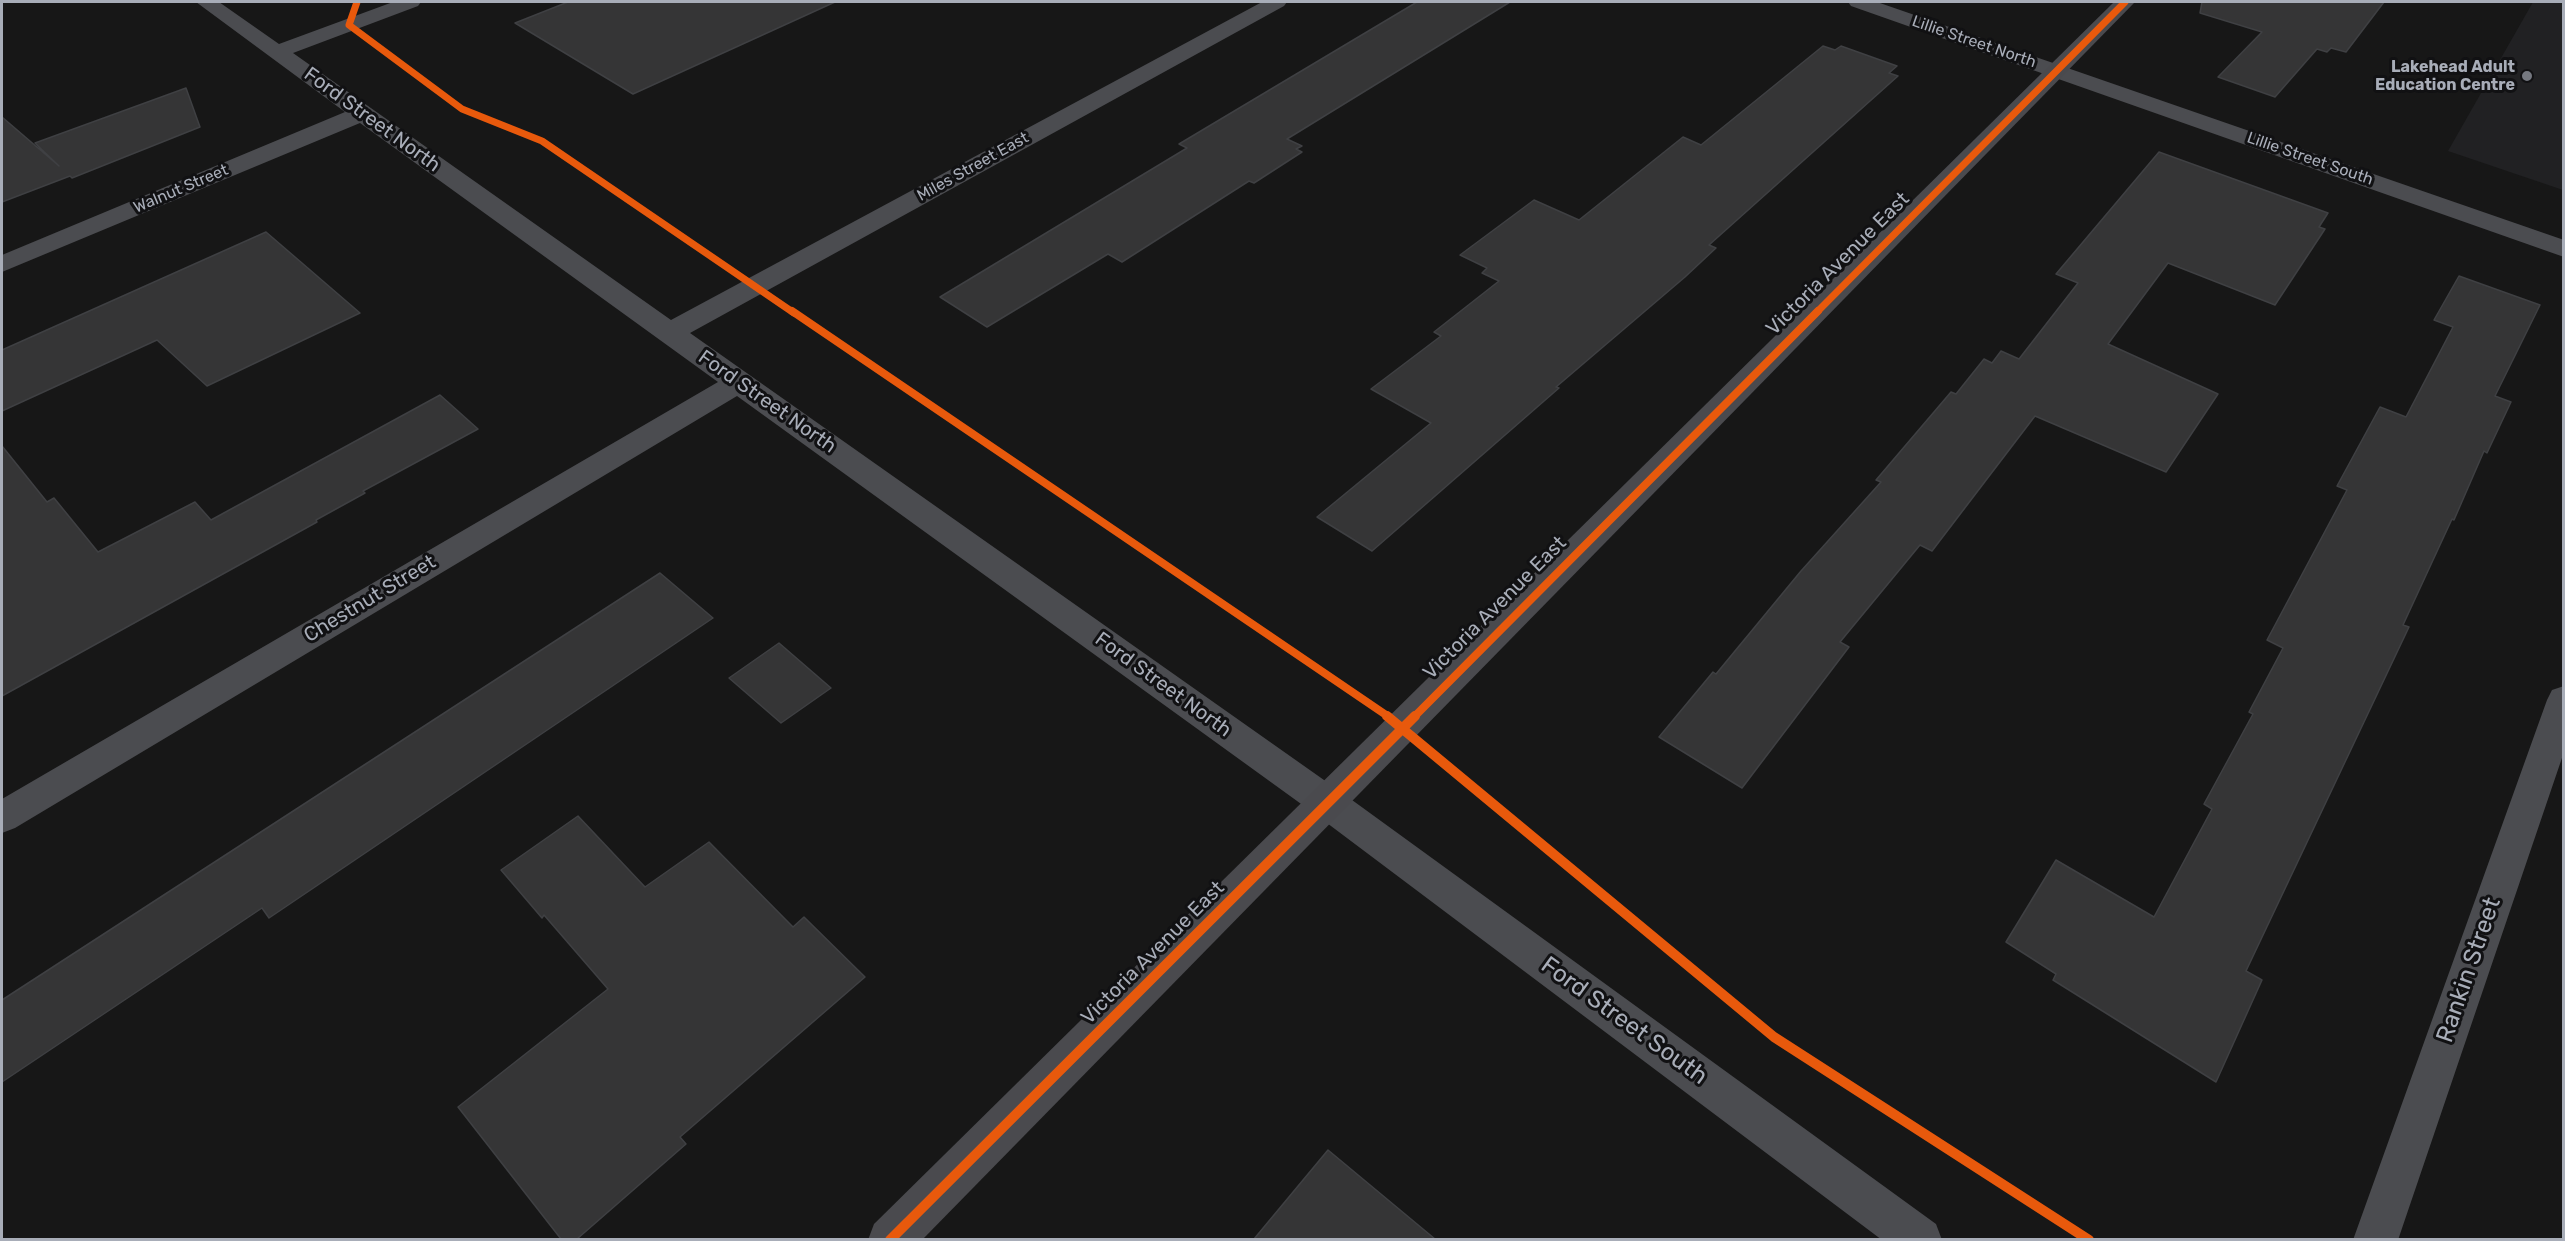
<!DOCTYPE html>
<html>
<head>
<meta charset="utf-8">
<style>
  body { margin:0 }
  #map { position:relative; width:2565px; height:1241px; overflow:hidden; background:#171717; font-family:Rubik,sans-serif }
  canvas { display:block }
  .frame { position:absolute; inset:0; border:3px solid #a8adb8; pointer-events:none }
</style>
</head>
<body>
<div id="map">
<canvas width="2565" height="1241"></canvas>
<div class="frame"></div>
</div>
<script>
const ctx = document.querySelector('canvas').getContext('2d');
ctx.lineJoin = 'round';
function paint(path, color) { ctx.fillStyle = color; ctx.fill(path, 'evenodd'); }
function stroke(path, color, width, dash) { ctx.strokeStyle = color; ctx.lineWidth = width; ctx.lineCap = dash ? 'butt' : 'round'; ctx.setLineDash(dash || []); ctx.stroke(path); }
function label(font, color, halo, rows, align = 'center') {
  ctx.font = font + ' Rubik,sans-serif'; ctx.lineWidth = 6; ctx.setLineDash([]); ctx.textBaseline = 'middle'; ctx.strokeStyle = halo; ctx.fillStyle = color; for (const [text, x, y, turn = 0] of rows) {
    ctx.save(); ctx.translate(x, y); ctx.rotate((+turn || 0) * Math.PI / 180); ctx.textAlign = isNaN(turn) ? turn : align; if (halo) ctx.strokeText(text, 0, 0); ctx.fillText(text, 0, 0); ctx.restore();
  }
}
paint(new Path2D(`
  M2533 2H2563V190L2448 151Z`), '#212123');
const building = new Path2D(`
  M568 2H835L633 94 515 23Z
  M1417 2H1510L1287 139 1302 146 1296 149 1302 152 1254 183 1249 181 1122 262 1108 254 987 327 940 297 1187 148 1179 144Z
  M2202 2H2384L2346 52 2331 48 2327 52 2317 49 2275 97 2218 77 2262 32 2200 13Z
  M1823 46 1835 50 1841 46 1897 66 1889 73 1898 76 1709 245 1716 248 1685 277 1556 387 1559 388 1372 551 1317 517 1431 423 1371 389 1441 336 1434 332 1499 281 1482 273 1487 268 1460 255 1534 200 1579 220 1683 137 1701 145Z
  M186 88 200 127 72 178 70 176 2 202V117L59 166 35 143Z
  M2159 152 2328 213 2319 227 2325 229 2275 305 2168 263 2108 344 2218 394 2166 472 2035 416 1932 551 1920 545 1840 642 1849 647 1742 788 1659 737 1713 672 1716 674 1801 571 1881 482 1876 480 1951 392 1956 394 1984 359 1992 363 2001 351 2019 359 2078 283 2056 274Z
  M266 232 360 313 207 386 157 340 2 411V350Z
  M2459 276 2540 305 2495 396 2511 402 2487 453 2484 451 2454 520 2452 519 2403 625 2409 627 2246 971 2262 980 2216 1082 2053 980 2056 974 2006 942 2056 860 2154 917 2212 809 2204 804 2253 714 2249 712 2283 648 2267 640 2347 490 2337 486 2380 407 2406 417 2453 327 2434 320Z
  M440 395 478 429 363 491 365 493 316 520 317 522 2 696V446L47 502 54 498 98 552 195 502 211 520Z
  M660 573 713 618 269 918 262 908 2 1082V1000Z
  M779 643 831 688 781 723 729 678Z
  M578 816 645 887 709 842 793 927 804 917 865 977 680 1137 686 1144 577 1239H561L458 1107 608 989 544 915 542 918 501 870Z
  M1328 1150 1435 1239H1254Z`);
paint(building, '#353536');
stroke(building, '#3f4043', 1.5);
paint(new Path2D(`
  M196 2H219L279 44 393 2H421L418 6 293 53 671 320 1262 2H1287L1284 6 690 333 1341 792 1936 1224 1942 1240H1882L1315 814 737 396 15 828 2 833V799L718 382 360 123 2 272V255L345 112Z
  M1848 2H1877L2564 240V257L1851 6Z
  M2564 686V752L2398 1240H2353L2547 700 2552 690Z`), '#4b4c50');
paint(new Path2D(`
  M2114 2H2135L922 1240H868L874 1224Z`), '#4a4a4e');
stroke(new Path2D(`
  M357 2 349 25 462 109 542 141 794 313
  M1816 313 2125 2`), '#e8590c', 7);
stroke(new Path2D(`
  M792 311 1389 717
  M1414 717 1818 311`), '#e8590c', 8);
stroke(new Path2D(`
  M1387 716 1774 1037 2089 1240
  M890 1240 1415 716`), '#e8590c', 10);
for (const [x, y, r, color] of [
  [2527,76,6,"#757880"]
]) { const dot = new Path2D(); dot.arc(x, y, r, 0, 2 * Math.PI); ctx.fillStyle = color; ctx.fill(dot); stroke(dot, '#111113', 2); }
label('16px', '#a8adb8', '#111113', [
  ["Lillie Street North",1974,42,19],
  ["Lillie Street South",2310,159,19],
  ["Miles Street East",973,167,-29],
  ["Walnut Street",181,189,-23]
]);
label('bold 16px', '#a8adb8', '#111113', [
  ["Lakehead Adult",2515,67],
  ["Education Centre",2515,85]
], 'right');
label('20px', '#a8adb8', '#111113', [
  ["Ford Street North",372,120,36],
  ["Victoria Avenue East",1838,264,-45],
  ["Ford Street North",767,402,35],
  ["Chestnut Street",370,599,-31],
  ["Victoria Avenue East",1495,608,-45],
  ["Ford Street North",1163,685,36],
  ["Victoria Avenue East",1153,953,-45]
]);
label('24px', '#a8adb8', '#111113', [
  ["Rankin Street",2469,970,-71],
  ["Ford Street South",1624,1021,36]
]);
</script>
</body>
</html>
